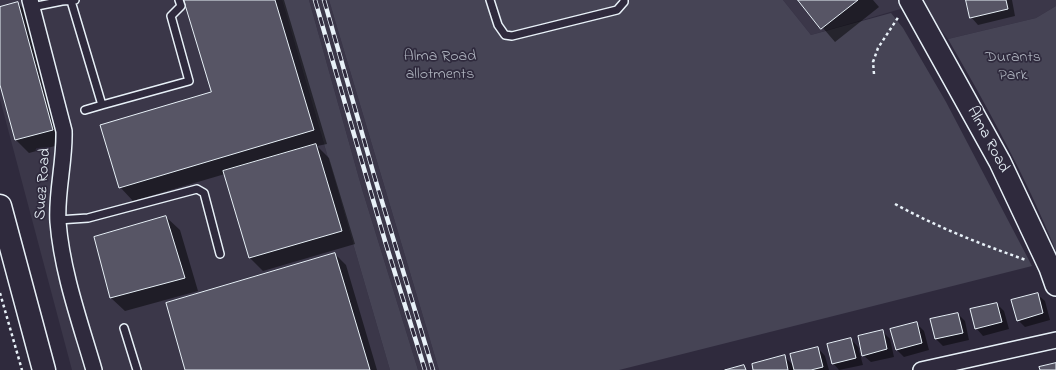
<!DOCTYPE html>
<html>
<head>
<meta charset="utf-8">
<style>
  body { margin:0 }
  canvas { display:block; background:#2f2a3d }
</style>
</head>
<body>
<canvas width="1056" height="370"></canvas>
<script>
const ctx = document.querySelector('canvas').getContext('2d');
ctx.lineJoin = 'round';
function paint(path, color) { ctx.fillStyle = color; ctx.fill(path, 'evenodd'); }
function stroke(path, color, width, dash) { ctx.strokeStyle = color; ctx.lineWidth = width; ctx.lineCap = dash ? 'butt' : 'round'; ctx.setLineDash(dash || []); ctx.stroke(path); }
function label(font, color, halo, rows, align = 'center') {
  ctx.font = font + ' "Indie Flower",sans-serif'; ctx.lineWidth = 3.5; ctx.setLineDash([]); ctx.textBaseline = 'middle'; ctx.strokeStyle = halo; ctx.fillStyle = color; for (const [text, x, y, turn = 0] of rows) {
    ctx.save(); ctx.translate(x, y); ctx.rotate((+turn || 0) * Math.PI / 180); ctx.textAlign = isNaN(turn) ? turn : align; if (halo) ctx.strokeText(text, 0, 0); ctx.fillText(text, 0, 0); ctx.restore();
  }
}
paint(new Path2D(`
  M0 0H282L390 370H72L0 99Z
  M309 0H329L439 370H418L362 189Z
  M783 0H1056V6L1036 18 948 39 921 3 811 35Z`), '#3b3749');
paint(new Path2D(`
  M282 0H309L362 189 418 370H390Z
  M329 0H783L811 35 891 13 903 28 946 102 1032 266 619 370H439Z
  M1056 6V251C1026 177 988 108 948 39L1036 18Z`), '#464455');
paint(new Path2D(`
  M185 0H284L327 144 317 146 329 158 355 244 263 271 250 258 225 174 133 201 120 187 212 93Z
  M799 0H873L879 7 835 42Z
  M967 0H1012L1015 16 978 25 971 17Z
  M18 3 31 16 66 143 29 153 16 140 0 81V8Z
  M166 217 180 230 198 291 125 311 111 298 95 237Z
  M335 254 346 265 377 370H186Z
  M1037 294 1045 301 1050 320 1025 327 1018 320Z
  M997 304 1004 311 1009 329 983 336 976 328Z
  M958 314 965 321 969 340 943 346 936 339Z
  M916 323 924 331 929 350 904 357 897 350Z
  M882 331 890 339 894 357 871 362 863 355Z
  M851 339 858 347 863 365 839 370 833 363Z
  M818 348 825 356 829 370H754L785 357 794 366Z`), '#0007');
const building = new Path2D(`
  M184 0H275L314 130 119 188 100 125 211 92Z
  M798 0H858L821 29Z
  M966 0H1006L1008 9 970 18Z
  M18 2 53 130 15 140 0 85V7Z
  M316 144 342 231 249 258 223 171Z
  M166 216 185 278 110 298 94 237Z
  M335 253 370 370H185L166 303Z
  M1038 293 1043 313 1017 321 1011 300Z
  M997 303 1002 322 975 329 970 309Z
  M958 313 963 333 935 339 930 319Z
  M917 322 922 343 896 350 890 329Z
  M883 330 887 349 862 356 858 336Z
  M851 338 856 358 832 364 827 344Z
  M818 347 823 367 811 370H794L790 354Z
  M785 355 788 370H753L752 364Z
  M1056 363V370H1040L1039 367Z
  M744 365 746 370H725Z`);
paint(building, '#575565');
stroke(building, '#e8f1f8', 1);
const lane = new Path2D(`
  M490 0 498 25 505 35 512 36 617 10 624 2V0
  M71 1 102 105 189 81 171 16 181 6 179 0
  M32 7 62 1 75 0
  M85 110 102 105
  M58 220 88 218 197 189 204 193 220 254
  M124 328 137 370`);
const street = new Path2D(`
  M30 0 64 131C65 161 56 193 58 222 62 272 80 322 94 370
  M921 370 1056 340`);
const secondary = new Path2D(`
  M910 0 1000 162 1050 268 1056 285`);
const primary = new Path2D(`
  M0 206 44 370`);
stroke(lane, '#e8f1f8', 10);
stroke(street, '#e8f1f8', 18);
stroke(secondary, '#e8f1f8', 24);
stroke(primary, '#e8f1f8', 25);
stroke(new Path2D(`
  M874 74 873 62 878 48 899 16
  M895 204C937 227 980 244 1026 260
  M0 293 22 370`), '#e8f1f8', 2.5, [3, 3]);
stroke(lane, '#2f2a3d', 7);
stroke(street, '#2f2a3d', 15);
stroke(secondary, '#2f2a3d', 21);
stroke(primary, '#2f2a3d', 22);
const rail = new Path2D(`
  M315 0 385 241 425 370
  M324 0 374 175 433 370`);
stroke(rail, '#e8f1f8', 4.5);
stroke(rail, '#2f2a3d', 3, [9]);
label('16px', '#afb4bf', '#2f2a3d', [
  ["Alma Road",440,57],
  ["allotments",440,75],
  ["Durants",1013,58],
  ["Park",1013,76]
]);
label('16px', '#e8f1f8', '#2f2a3d', [
  ["Alma Road",987,140,62],
  ["Suez Road",44,184,-86]
]);
</script>
</body>
</html>
